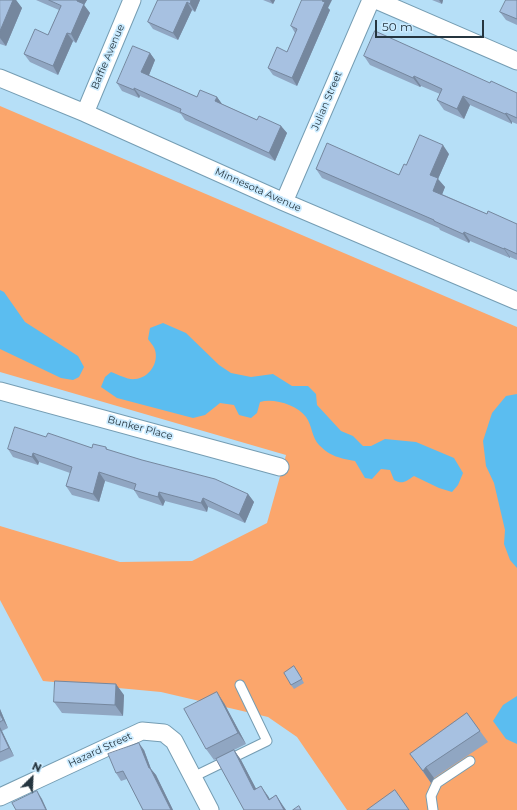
<!DOCTYPE html>
<html>
<head>
<meta charset="utf-8">
<style>
  body { margin:0 }
  #map { position:relative; width:517px; height:810px; overflow:hidden; background:#b6dff7; font-family:Montserrat,sans-serif }
  canvas { display:block }
  .north { position:absolute; left:12px; top:758px; width:40px; height:40px; -webkit-text-stroke:3px #caebff; paint-order:stroke; rotate:24deg; font-size:11px; font-weight:700; line-height:16px; text-align:center; color:#25353f }
  .north::after { content:''; display:block; margin:auto; width:14px; height:18px; background:#25353f; clip-path:polygon(50% 0,100% 100%,50% 72%,0 100%) }
  .scale { position:absolute; left:375px; top:20px; width:109px; height:18px; box-sizing:border-box; border:2px solid #25353f; border-top:0; padding-left:5px; font-size:12px; line-height:14px; white-space:nowrap; color:#25353f; -webkit-text-stroke:3px #caebff; paint-order:stroke }
</style>
</head>
<body>
<div id="map">
<canvas width="517" height="810"></canvas>
<div class="north">N</div>
<div class="scale">50 m</div>
</div>
<script>
const ctx = document.querySelector('canvas').getContext('2d');
ctx.lineJoin = 'round';
function paint(path, color) { ctx.fillStyle = color; ctx.fill(path, 'evenodd'); }
function stroke(path, color, width, dash) { ctx.strokeStyle = color; ctx.lineWidth = width; ctx.lineCap = dash ? 'butt' : 'round'; ctx.setLineDash(dash || []); ctx.stroke(path); }
function label(font, color, halo, rows, align = 'center') {
  ctx.font = font + ' Montserrat,sans-serif'; ctx.lineWidth = 3.5; ctx.setLineDash([]); ctx.textBaseline = 'middle'; ctx.strokeStyle = halo; ctx.fillStyle = color; for (const [text, x, y, turn = 0] of rows) {
    ctx.save(); ctx.translate(x, y); ctx.rotate((+turn || 0) * Math.PI / 180); ctx.textAlign = isNaN(turn) ? turn : align; if (halo) ctx.strokeText(text, 0, 0); ctx.fillText(text, 0, 0); ctx.restore();
  }
}
paint(new Path2D(`
  M0 106 517 327V810H347L297 737 268 717 161 692 43 681 0 600V526L120 562 192 561 267 523 286 455 0 372Z`), '#fba66c');
paint(new Path2D(`
  M0 290 4 292 25 322 78 356 84 367 79 377 73 380 61 378 0 349Z
  M163 323 186 333 219 365 231 373 251 377 273 374 292 386H308L316 394 317 405 341 431 353 436 363 446H371L385 439 416 442 454 458 463 473 458 485 452 492 439 488 414 476C406 481 403 485 394 480L390 470 381 469 372 479 365 478 355 461C340 458 331 457 319 445 312 438 312 425 306 417 297 405 274 398 260 402L257 413 251 418 239 415 234 405 220 403 205 415 193 418 117 398 101 387 105 377 111 372C119 375 128 380 135 379 149 378 159 363 155 350 154 346 150 342 148 339L150 328Z
  M517 394V568L510 560 504 544 505 530 494 483 486 466 483 441 492 413 506 396Z
  M517 696V744L506 739 493 721 503 705Z`), '#5bbdf0');
const service = new Path2D(`
  M193 777 267 741 240 685
  M433 810 431 796 437 783 470 761`);
const minor = new Path2D(`
  M376 0 517 61
  M0 78 85 113 284 202 517 301
  M85 113 132 0
  M284 202 371 0
  M0 391 280 467
  M0 797 142 731 164 733 174 741 210 810`);
stroke(service, '#759db3', 11);
stroke(minor, '#759db3', 19);
stroke(service, '#fff', 9);
stroke(minor, '#fff', 17);
paint(new Path2D(`
  M0 0H16L22 8 6 46 0 44Z
  M36 0H87L84 5 90 13 76 43 73 41 58 75 30 62 24 54 48 35 59 10Z
  M158 0H200L195 12 192 10 178 40 153 29 148 22Z
  M263 0H275L273 4Z
  M432 0H443L442 4Z
  M517 0V25L506 20 500 12Z
  M328 8 330 10 297 86 273 75 268 68 287 52 295 33 291 26Z
  M150 53 155 60 149 75 197 97H217L222 104 257 120 281 126 287 133 275 161 185 120 181 114 140 96 139 98 122 91 117 83Z
  M364 56 490 83 517 93V124L512 122V124L470 105 464 119 444 110 437 100 440 94 421 86 420 87 370 65Z
  M449 154 438 179 445 187 442 194 487 214 517 224V260L510 257V258L470 241 469 243 440 230 439 228 322 178 316 169 399 175 406 165Z
  M46 437 92 448 106 447 108 450 248 494 254 502 245 523 208 507 207 512 165 501 163 506 139 498 134 490 105 481 99 502 72 495 66 486 70 473 39 462 38 465 13 457 8 449Z
  M297 670 304 683 294 689 291 685Z
  M124 695 123 716 62 713 54 702Z
  M224 703 246 744 234 750 241 760 256 789 268 796 269 799 276 795 286 810H244L216 759 214 760 206 749Z
  M0 709 8 728 2 731 14 756 0 762Z
  M467 713 488 742 434 778 431 783 410 754Z
  M144 750 151 769 156 775 173 810H143L127 779 121 781 116 773Z`), '#90a6c2');
paint(new Path2D(`
  M13 0H16L22 8 6 46 0 38V31Z
  M77 0H87L84 5 90 13 76 43 71 34Z
  M191 0H200L195 12 190 4Z
  M270 0H275L273 4Z
  M323 0H332L328 8 330 10 297 86 292 78Z
  M439 0H443L442 4Z
  M187 2 192 10 178 40 173 33Z
  M67 33 73 41 58 75 53 66Z
  M150 53 155 60 147 80 141 72Z
  M414 76 421 86 420 87 413 78Z
  M134 88 140 96 139 98 134 90Z
  M463 96 470 105 464 119 457 109Z
  M217 97 222 104 215 101Z
  M506 113 512 122V124L505 114Z
  M281 126 287 133 275 161 269 153Z
  M443 145 449 154 438 179 445 187 440 200 433 191 430 175Z
  M464 232 470 241 469 243 463 234Z
  M504 248 510 257V258L504 249Z
  M33 453 39 462 38 465 32 457Z
  M99 472 105 481 99 502 93 494Z
  M159 492 165 501 163 506 158 497Z
  M248 494 254 502 245 523 239 515Z
  M203 498 208 507 207 512 201 503Z
  M116 684 124 695 123 716 115 705Z
  M217 692 224 703 246 744 238 733Z
  M0 709 8 728 3 720 0 714Z
  M0 727 2 731 14 756 9 748 0 729Z
  M139 743 144 750 151 769 156 775 173 810H171L149 768Z
  M234 750 241 760 262 800 254 790Z
  M426 767 434 778 431 783 423 771Z
  M261 786 268 796 276 810 269 800Z
  M37 791 42 799 47 810H46Z
  M276 795 283 806 286 810H284Z`), '#75879e');
const building = new Path2D(`
  M0 0H13L0 31Z
  M49 0H77V1L84 4 71 34 67 33 53 66 24 54 35 29 48 35 61 6Z
  M158 0H191L190 4 187 2 173 33 148 22Z
  M302 0H323L322 1 325 2 292 78 268 68 277 47 287 52 297 29 291 26Z
  M506 0H517V19L500 12Z
  M375 31 490 83 491 81 517 93V118L506 113 505 114 463 96 457 109 437 100 442 89 414 76 413 78 364 56Z
  M133 46 150 53 141 72 197 97 200 90 217 97 215 101 257 120 259 116 281 126 269 153 180 112 181 109 134 88V90L117 83Z
  M420 135 443 145 430 175 438 178 433 191 487 214 488 211 517 224V254L504 248V249L464 232 463 234 434 221V220L316 169 327 143 399 175 404 164 406 165Z
  M15 427 46 437 48 433 92 448 93 444 106 447V449L142 460 215 479 248 494 239 515 203 498 201 503 159 492 158 497 134 490 136 484 99 472 93 494 66 486 72 467 33 453 32 457 8 449Z
  M294 666 302 679 291 685 284 673Z
  M55 681 116 684 115 705 54 702Z
  M217 692 238 733 206 749 184 709Z
  M467 713 480 731 426 767 423 771 410 754Z
  M0 714 3 720 0 722Z
  M0 729 9 748 0 752Z
  M139 743 149 768H150L171 810H143L123 771 116 773 108 754Z
  M234 750 254 790 261 786 269 800 276 795 284 810H244L216 759Z
  M395 790 409 810H367Z
  M37 791 46 810H16L12 803Z
  M299 806 301 810H293Z`);
paint(building, '#a7c1e1');
stroke(building, '#75879e', 1);
label('10px', '#25353f', '#caebff', [
  ["Baffie Avenue",108,57,-67],
  ["Julian Street",327,101,-67],
  ["Minnesota Avenue",258,190,24],
  ["Bunker Place",140,428,15],
  ["Hazard Street",100,750,-25]
]);
</script>
</body>
</html>
